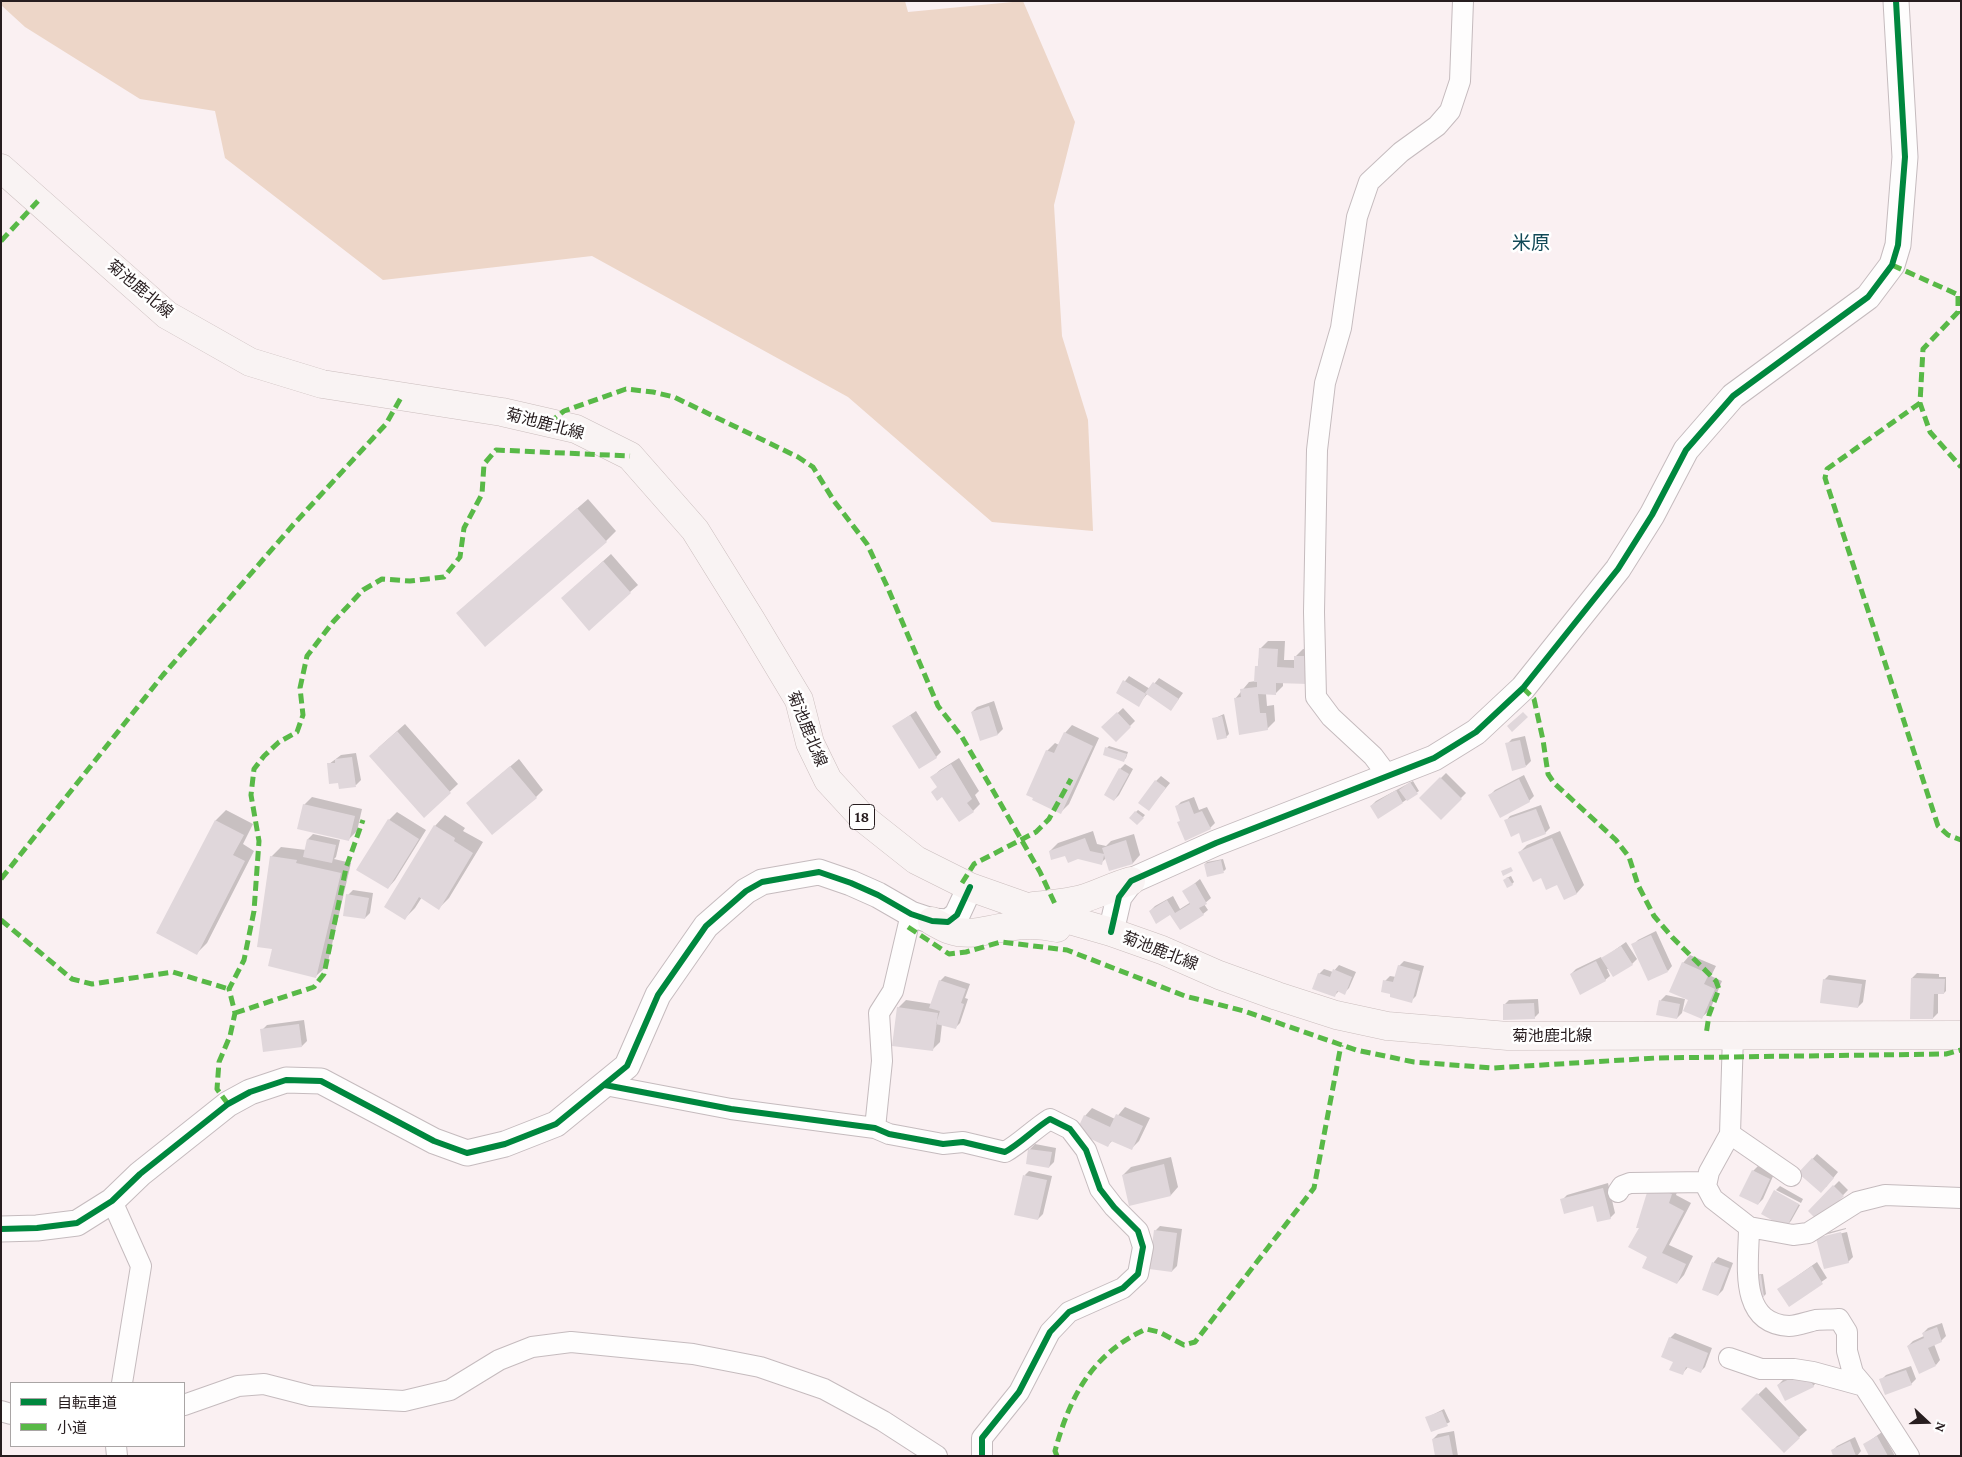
<!DOCTYPE html>
<html>
<head>
<meta charset="utf-8">
<style>
  body { margin:0 }
  #map { position:relative; width:1962px; height:1457px; overflow:hidden; background:#faf0f2; font-family:"Crimson Pro","Noto Sans JP",serif }
  canvas { display:block }
  .frame { position:absolute; inset:0; border:2px solid #271d1f; pointer-events:none }
  .legend { position:absolute; left:10px; top:1382px; width:175px; height:65px; box-sizing:border-box; background:#fff; border:1px solid #a9a5a5; margin:0; padding:6px 9px; list-style:none; font-size:15px; color:#271d1f }
  .legend li { display:flex; align-items:center; gap:10px; height:25px }
  .legend b { width:25px; border:1px solid #a9a5a5 }
  .north { position:absolute; left:1902px; top:1397px; width:50px; height:50px; -webkit-text-stroke:4px #fff; paint-order:stroke; rotate:111deg; font-size:14px; font-weight:700; line-height:20px; text-align:center; color:#271d1f }
  .north::after { content:''; display:block; margin:auto; width:18px; height:22px; background:#271d1f; clip-path:polygon(50% 0,100% 100%,50% 72%,0 100%) }
</style>
</head>
<body>
<div id="map">
<canvas width="1962" height="1457"></canvas>
<div class="frame"></div>
<ul class="legend">
<li><b style="height:6px;background:#00873e"></b>自転車道</li>
<li><b style="height:6px;background:#58b947"></b>小道</li>
</ul>
<div class="north">N</div>
</div>
<script>
const ctx = document.querySelector('canvas').getContext('2d');
ctx.lineJoin = 'round';
function paint(path, color) { ctx.fillStyle = color; ctx.fill(path, 'evenodd'); }
function stroke(path, color, width, dash) { ctx.strokeStyle = color; ctx.lineWidth = width; ctx.lineCap = dash ? 'butt' : 'round'; ctx.setLineDash(dash || []); ctx.stroke(path); }
function label(font, color, halo, rows, align = 'center') {
  ctx.font = font + ' "Crimson Pro","Noto Sans JP",serif'; ctx.lineWidth = 5; ctx.setLineDash([]); ctx.textBaseline = 'middle'; ctx.strokeStyle = halo; ctx.fillStyle = color; for (const [text, x, y, turn = 0] of rows) {
    ctx.save(); ctx.translate(x, y); ctx.rotate((+turn || 0) * Math.PI / 180); ctx.textAlign = isNaN(turn) ? turn : align; if (halo) ctx.strokeText(text, 0, 0); ctx.fillText(text, 0, 0); ctx.restore();
  }
}
paint(new Path2D(`
  M1 1H905L908 12 1023 1 1075 122 1054 205 1062 336 1088 420 1093 531 992 522 848 397 592 256 383 280 225 158 215 111 140 99 25 27 1 5Z`), '#edd6c8');
paint(new Path2D(`
  M588 499 616 531 606 541 457 613Z
  M611 554 638 585 630 592 570 591Z
  M1268 641H1285L1284 660H1295V657L1303 649H1314L1283 682V686L1275 694H1266L1267 706 1274 705 1275 721 1267 729 1235 699 1249 682 1256 681 1260 649Z
  M1129 676 1150 689 1159 678 1183 693 1175 704 1148 693 1138 705 1117 692Z
  M994 701 1003 729 998 734 981 739 972 712 977 707Z
  M1123 708 1135 721 1116 740 1103 727Z
  M916 711 941 752 936 757 894 726Z
  M1224 714 1229 734 1226 737 1213 719Z
  M405 724 458 784 424 816 378 748Z
  M1072 725 1099 738 1069 804 1061 812 1047 751 1055 743 1059 745 1065 733Z
  M1525 736 1531 761 1526 766 1507 744 1512 739Z
  M1109 746 1128 752 1126 758 1124 760 1107 748Z
  M356 753 361 780 356 785 339 781 329 764 341 755Z
  M959 758 979 791 975 795 980 804 973 811 938 787 932 777 940 770Z
  M519 759 543 790 536 797 467 803Z
  M1125 764 1133 769 1119 795 1114 800 1120 769Z
  M1446 773 1466 793 1441 818 1421 798Z
  M1524 775 1534 796 1529 801 1490 795 1495 790Z
  M1161 776 1170 783 1153 804 1156 781Z
  M1413 781 1419 791 1403 802 1371 806 1376 801Z
  M312 797 362 809 357 831 349 839 304 805Z
  M1194 797 1199 810 1207 807 1215 823 1210 828 1181 820 1176 807 1181 802Z
  M1541 805 1550 828 1545 833 1520 832 1506 821 1510 816Z
  M226 810 253 824 243 844 254 851 207 943 197 953 157 933 216 820Z
  M1138 810 1145 815 1137 824 1130 818Z
  M397 812 426 830 395 880 388 888 389 820Z
  M445 815 465 828 463 831 483 842 449 898 439 908 422 897 415 908 405 918 435 826Z
  M1093 831 1097 844 1106 846 1111 841 1134 834 1140 855 1133 863 1110 870 1106 858 1101 863 1050 851 1058 843Z
  M1560 831 1584 885 1577 893 1565 898 1558 884 1542 876 1520 852 1527 845Z
  M313 834 340 840 336 857 334 859 351 863 327 966 316 976 273 948 271 857 281 847 306 850 308 839Z
  M1223 859 1226 869 1224 871 1205 864 1207 862Z
  M1511 876 1514 882 1512 884 1506 878Z
  M1200 879 1211 898 1204 904 1208 910 1203 914H1171L1150 911 1155 906 1173 896 1180 909 1191 902 1184 892Z
  M353 890 373 893 370 913 365 918 348 895Z
  M1656 931 1672 966 1668 971 1633 945 1638 940Z
  M1626 942 1637 959 1632 964 1607 969 1610 976 1605 980 1571 974 1576 969 1601 957 1602 959Z
  M1690 955 1716 966 1711 976 1722 981 1710 1010 1702 1017 1689 999 1683 963Z
  M1404 961 1424 966 1416 996 1411 1001 1385 981 1390 976 1396 977 1399 966Z
  M1339 965 1356 972 1349 988 1344 993 1339 991 1334 996 1319 974 1324 969 1333 972Z
  M1917 973 1939 974V977H1946V991L1944 993H1938V1013L1933 1018 1912 978Z
  M1829 975 1866 980 1863 1002 1858 1007 1824 980Z
  M945 976 970 984 965 998 968 999 960 1023 955 1028 942 1024 940 1042 932 1050 898 1008 906 1000 932 1004 940 981Z
  M1666 995 1685 999 1682 1013 1677 1018 1658 1014 1661 1000Z
  M1538 999 1539 1013 1534 1018 1504 1005 1509 1000Z
  M304 1020 307 1041 302 1046 262 1030 267 1025Z
  M1125 1107 1150 1118 1139 1141 1131 1149 1113 1140 1108 1145 1085 1116 1092 1108 1115 1119Z
  M1035 1144 1056 1148 1054 1162 1049 1167 1027 1163 1030 1149Z
  M1817 1154 1838 1172 1826 1187 1800 1173Z
  M1171 1157 1178 1187 1171 1195 1130 1204 1123 1175 1131 1167Z
  M1758 1166 1774 1174 1763 1199 1758 1204 1753 1171Z
  M1029 1171 1052 1176 1043 1214 1038 1219 1025 1175Z
  M1839 1181 1848 1190 1819 1220 1809 1211Z
  M1608 1183 1615 1213 1610 1218 1594 1204 1562 1200 1567 1195Z
  M1679 1186 1676 1195 1691 1203 1669 1245 1693 1256 1684 1275 1677 1283 1649 1257 1640 1228 1650 1187Z
  M1780 1186 1803 1199 1801 1203 1776 1190Z
  M1775 1192 1800 1205 1791 1221 1786 1226Z
  M1160 1226 1182 1229 1177 1266 1172 1271 1155 1231Z
  M1846 1228V1229L1821 1236V1238L1847 1232 1853 1257 1848 1262 1817 1239 1822 1234Z
  M1718 1257 1733 1263 1723 1290 1718 1295 1703 1289 1714 1262Z
  M1817 1262 1827 1278 1789 1305 1779 1289Z
  M1763 1274 1766 1294 1764 1296 1753 1275Z
  M1942 1323 1946 1336 1941 1341 1934 1344 1940 1360 1936 1365 1908 1346 1913 1341 1924 1336 1923 1333 1928 1328Z
  M1675 1333 1712 1348 1705 1367 1700 1372 1688 1367 1682 1374 1674 1361 1670 1338Z
  M1911 1366 1916 1379 1911 1384 1881 1380 1886 1375Z
  M1811 1367 1818 1381 1813 1386 1778 1385 1783 1380Z
  M1766 1387 1807 1430 1784 1451 1743 1409Z
  M1444 1409 1450 1422 1432 1431 1426 1418Z
  M1454 1431 1458 1456H1436L1433 1439 1438 1434Z
  M1882 1432 1895 1456H1871L1865 1444Z
  M1855 1437 1861 1451 1857 1456H1835L1832 1451 1837 1446Z`), '#0003');
paint(new Path2D(`
  M577 508 607 542 485 647 456 613Z
  M603 561 631 593 589 631 561 598Z
  M1259 648 1278 649 1277 667 1294 668V656H1307L1308 684 1276 683V695L1258 694 1260 713H1266L1268 730 1239 735 1234 698 1241 697 1240 689 1257 687V682H1254L1255 666H1258Z
  M1123 680 1146 694 1139 707 1116 693Z
  M1153 682 1179 699 1171 711 1145 693Z
  M989 706 998 735 980 741 971 712Z
  M1117 712 1131 727 1116 742 1101 727Z
  M1523 712 1528 717 1512 732 1507 726Z
  M910 715 937 758 919 769 892 726Z
  M1222 716 1227 738 1217 740 1212 718Z
  M397 731 451 793 424 818 369 756Z
  M1064 732 1093 746 1061 814 1032 800 1033 798 1026 795 1046 750 1054 753Z
  M1520 740 1526 767 1512 771 1505 743Z
  M1105 747 1127 754 1124 762 1103 755Z
  M352 757 356 787 339 789 338 783 329 784 327 763H335V759Z
  M951 764 972 799 967 803 974 812 959 822 942 797 937 801 931 792 937 787 930 777Z
  M510 766 537 798 492 835 466 803Z
  M1119 768 1129 774 1114 801 1104 795Z
  M1440 777 1462 799 1441 820 1419 798Z
  M1519 779 1530 802 1500 818 1488 795Z
  M1155 780 1166 788 1149 811 1138 803Z
  M1410 782 1418 794 1407 801 1399 790Z
  M1396 790 1403 803 1378 819 1370 806Z
  M1189 801 1194 814 1202 811 1211 829 1185 841 1177 822 1180 821 1175 806Z
  M303 804 355 816 349 841 297 829Z
  M1536 809 1546 834 1522 843 1519 833 1511 837 1504 820Z
  M1135 811 1144 818 1137 825 1129 818Z
  M388 819 419 839 388 889 356 870Z
  M215 820 244 835 233 855 245 861 197 955 156 933Z
  M434 825 455 838 454 841 473 853 439 910 419 897 405 920 384 907Z
  M1085 838 1090 851 1104 854 1102 848 1126 840 1133 864 1109 871 1104 855 1102 865 1078 859 1068 863 1065 856 1051 860 1049 851Z
  M1552 838 1577 894 1564 900 1557 885 1546 890 1541 878 1533 882 1518 852Z
  M307 839 336 845 332 863 303 857Z
  M270 856 297 860 296 863 341 873 316 978 268 966 272 949 257 947Z
  M1221 860 1224 873 1207 877 1204 864Z
  M1511 867 1513 871 1503 876 1501 871Z
  M1508 877 1513 885 1507 888 1503 880Z
  M1195 883 1207 904 1199 908 1204 915 1180 930 1170 915 1156 924 1149 911 1167 900 1175 913 1190 904 1182 891Z
  M346 894 369 898 365 919 343 916Z
  M1651 935 1668 972 1648 981 1631 944Z
  M1621 946 1633 965 1613 977 1601 958Z
  M1596 961 1606 981 1580 995 1570 974Z
  M1682 962 1709 974 1704 984 1715 989 1702 1019 1683 1011 1688 1000 1669 992Z
  M1398 965 1420 971 1412 1003 1390 997V994L1381 992 1383 980 1393 982Z
  M1333 969 1352 977 1345 995 1337 991 1335 997 1312 989 1318 973 1330 977Z
  M1911 978 1945 979 1944 994H1934L1933 1019H1910Z
  M1823 979 1862 984 1858 1008 1820 1003Z
  M939 980 966 989 961 1003 964 1004 956 1029 936 1024 940 1011 929 1008Z
  M1659 1000 1680 1004 1677 1019 1656 1015Z
  M1534 1003 1535 1019 1503 1020V1004Z
  M897 1007 938 1013 933 1051 892 1046Z
  M299 1024 302 1047 263 1052 260 1029Z
  M1116 1114 1143 1126 1132 1150 1111 1141 1108 1147 1076 1132 1084 1115 1110 1127Z
  M1028 1149 1052 1152 1049 1168 1026 1164Z
  M1812 1158 1834 1178 1821 1193 1798 1173Z
  M1164 1164 1171 1196 1129 1206 1122 1175Z
  M1752 1170 1770 1179 1758 1205 1739 1196Z
  M1023 1175 1047 1180 1038 1220 1014 1215Z
  M1833 1185 1844 1196 1819 1222 1808 1211Z
  M1649 1186 1672 1194 1669 1203 1684 1211 1662 1253 1686 1264 1677 1284 1642 1268 1647 1257 1628 1247 1639 1228H1636Z
  M1603 1188 1611 1219 1597 1222 1593 1206 1564 1214 1560 1199Z
  M1774 1190 1799 1204 1786 1228 1761 1214Z
  M1154 1230 1177 1233 1172 1272 1149 1269Z
  M1841 1232 1849 1263 1824 1269 1816 1238Z
  M1712 1262 1729 1268 1718 1296 1702 1290Z
  M1812 1266 1823 1284 1789 1307 1777 1289Z
  M1761 1275 1764 1297 1753 1299 1750 1277Z
  M1937 1327 1942 1342 1928 1348 1936 1366 1919 1374 1907 1346 1924 1338 1922 1333Z
  M1669 1337 1708 1353 1701 1373 1686 1367 1683 1375 1669 1370 1673 1362 1661 1357Z
  M1906 1370 1912 1385 1885 1395 1879 1379Z
  M1806 1371 1814 1387 1785 1401 1777 1385Z
  M1757 1393 1800 1438 1784 1453 1741 1409Z
  M1442 1411 1448 1426 1431 1432 1425 1417Z
  M1449 1435 1453 1456H1435L1432 1439Z
  M1877 1436 1888 1456H1869L1863 1444Z
  M1850 1441 1856 1456H1833L1831 1450Z`), '#e0d7db');
const minor = new Path2D(`
  M1388 776 1373 756 1331 717 1316 697 1314 612 1317 450 1325 383 1341 328 1357 217 1369 182 1401 152 1437 126 1450 111 1460 81 1463 1
  M1733 1035 1730 1134 1709 1172 1706 1186 1713 1199 1749 1227C1749 1262 1737 1323 1789 1326 1797 1326 1807 1322 1816 1320 1823 1319 1831 1320 1839 1319L1847 1332V1351L1853 1373 1864 1386 1909 1456
  M605 1085 731 1109 875 1128 889 1134 943 1144 963 1142 1005 1152C1021 1143 1034 1129 1050 1119L1070 1129 1086 1150 1100 1189 1114 1207 1138 1231 1143 1247 1138 1274 1123 1288 1069 1312 1050 1332 1019 1392 982 1438V1456
  M875 1128 882 1061 879 1013 893 991 911 914
  M1730 1134 1791 1176
  M1618 1192 1622 1186 1630 1183 1707 1182
  M112 1201 141 1266 122 1383
  M1749 1227 1793 1235 1808 1233 1857 1202 1885 1195 1961 1198
  M1729 1358 1761 1369H1794L1813 1372 1864 1386
  M184 1405 238 1386 264 1384 311 1396 404 1401 450 1390 499 1360 532 1347 571 1342 693 1354 760 1367 824 1389 883 1421 937 1456
  M1 1411 11 1414
  M116 1446 117 1456`);
const tertiary = new Path2D(`
  M1111 932 1119 897 1131 881 1216 843 1434 758 1476 732 1523 688 1618 569 1652 515 1686 450 1733 396 1868 297 1892 265 1898 245 1905 157 1896 1
  M1 1229 37 1228 77 1223 112 1201 140 1174 228 1104 250 1092 286 1080 321 1081 434 1141 467 1153 505 1144 556 1124 627 1066 658 995 706 926 746 891 762 882 819 872 851 883 878 895 911 914 932 921 948 922 957 915 970 887`);
const primary = new Path2D(`
  M1 168 167 315 250 362 322 384 502 412 576 429 630 456 695 530 751 620 799 700 810 743 828 780 863 818 916 860 970 887 1038 911 1111 932 1162 950 1219 975 1277 996 1336 1015 1387 1026 1508 1036 1961 1035
  M1034 906C1050 904 1066 903 1082 899 1099 894 1113 886 1131 881
  M932 921C938 924 944 928 950 930 970 937 988 929 1007 927 1025 924 1040 924 1057 928`);
stroke(minor, '#c5bbbe', 22);
stroke(tertiary, '#c5bbbe', 27);
stroke(primary, '#cabdbd', 29);
stroke(minor, '#fefdfd', 20);
stroke(tertiary, '#fefdfd', 25);
stroke(primary, '#f9f3f3', 28);
stroke(new Path2D(`
  M1 241 38 201
  M1892 265 1961 296
  M1958 296V312L1923 349 1920 403 1930 432 1961 467
  M1920 403 1827 469 1825 478 1938 826 1948 835 1961 840
  M549 423 564 411 626 389 653 392 674 397 798 457 813 467 834 501 867 544 887 586 938 706 962 737 1040 872 1055 904
  M1523 688 1534 699 1543 740 1548 774 1554 783 1616 840 1629 857 1638 885 1654 916 1672 937 1716 981 1719 989 1709 1015 1706 1035
  M1 879 163 675 293 525 386 424 402 396
  M962 883 974 864 1036 832 1049 819 1071 779
  M1 920 72 979 92 984 173 972 229 989
  M908 927 949 954 966 952 1001 942 1067 950 1185 996 1244 1011 1356 1050 1414 1062 1493 1068 1656 1058 1946 1054 1961 1050
  M235 1013 314 987 324 974 346 868 363 820
  M228 1104 217 1089 219 1062 230 1036 235 1013 229 989 244 960 254 911 259 841 251 795 254 769 264 756 279 742 297 732 303 715 300 688 307 656 333 622 363 590 382 579 410 581 444 577 460 557 464 528 482 494 484 464 496 450 630 456
  M1057 1456 1055 1451C1070 1396 1092 1354 1146 1329L1159 1332 1184 1345 1195 1342 1314 1188 1341 1045`), '#58b947', 5, [10, 5]);
stroke(new Path2D(`
  M1111 932 1119 897 1131 881 1216 843 1434 758 1476 732 1523 688 1618 569 1652 515 1686 450 1733 396 1868 297 1892 265 1898 245 1905 157 1896 1
  M605 1085 731 1109 875 1128 889 1134 943 1144 963 1142 1005 1152C1021 1143 1034 1129 1050 1119L1070 1129 1086 1150 1100 1189 1114 1207 1138 1231 1143 1247 1138 1274 1123 1288 1069 1312 1050 1332 1019 1392 982 1438V1456
  M1 1229 37 1228 77 1223 112 1201 140 1174 228 1104 250 1092 286 1080 321 1081 434 1141 467 1153 505 1144 556 1124 627 1066 658 995 706 926 746 891 762 882 819 872 851 883 878 895 911 914 932 921 948 922 957 915 970 887`), '#00873e', 6);
for (const [x, y, w] of [
  [862,817,25]
]) { const box = new Path2D(); box.roundRect(x - w / 2, y - 12.5, w, 25, 4); ctx.fillStyle = '#fff'; ctx.fill(box); stroke(box, '#271d1f', 1); }
label('bold 15px', '#271d1f', null, [
  ["18",862,817]
]);
label('16px', '#271d1f', '#fff', [
  ["菊池鹿北線",140,289,40],
  ["菊池鹿北線",545,424,15],
  ["菊池鹿北線",807,729,68],
  ["菊池鹿北線",1160,951,21],
  ["菊池鹿北線",1552,1036]
]);
label('19px', '#114957', '#fff', [
  ["米原",1531,243]
]);
</script>
</body>
</html>
